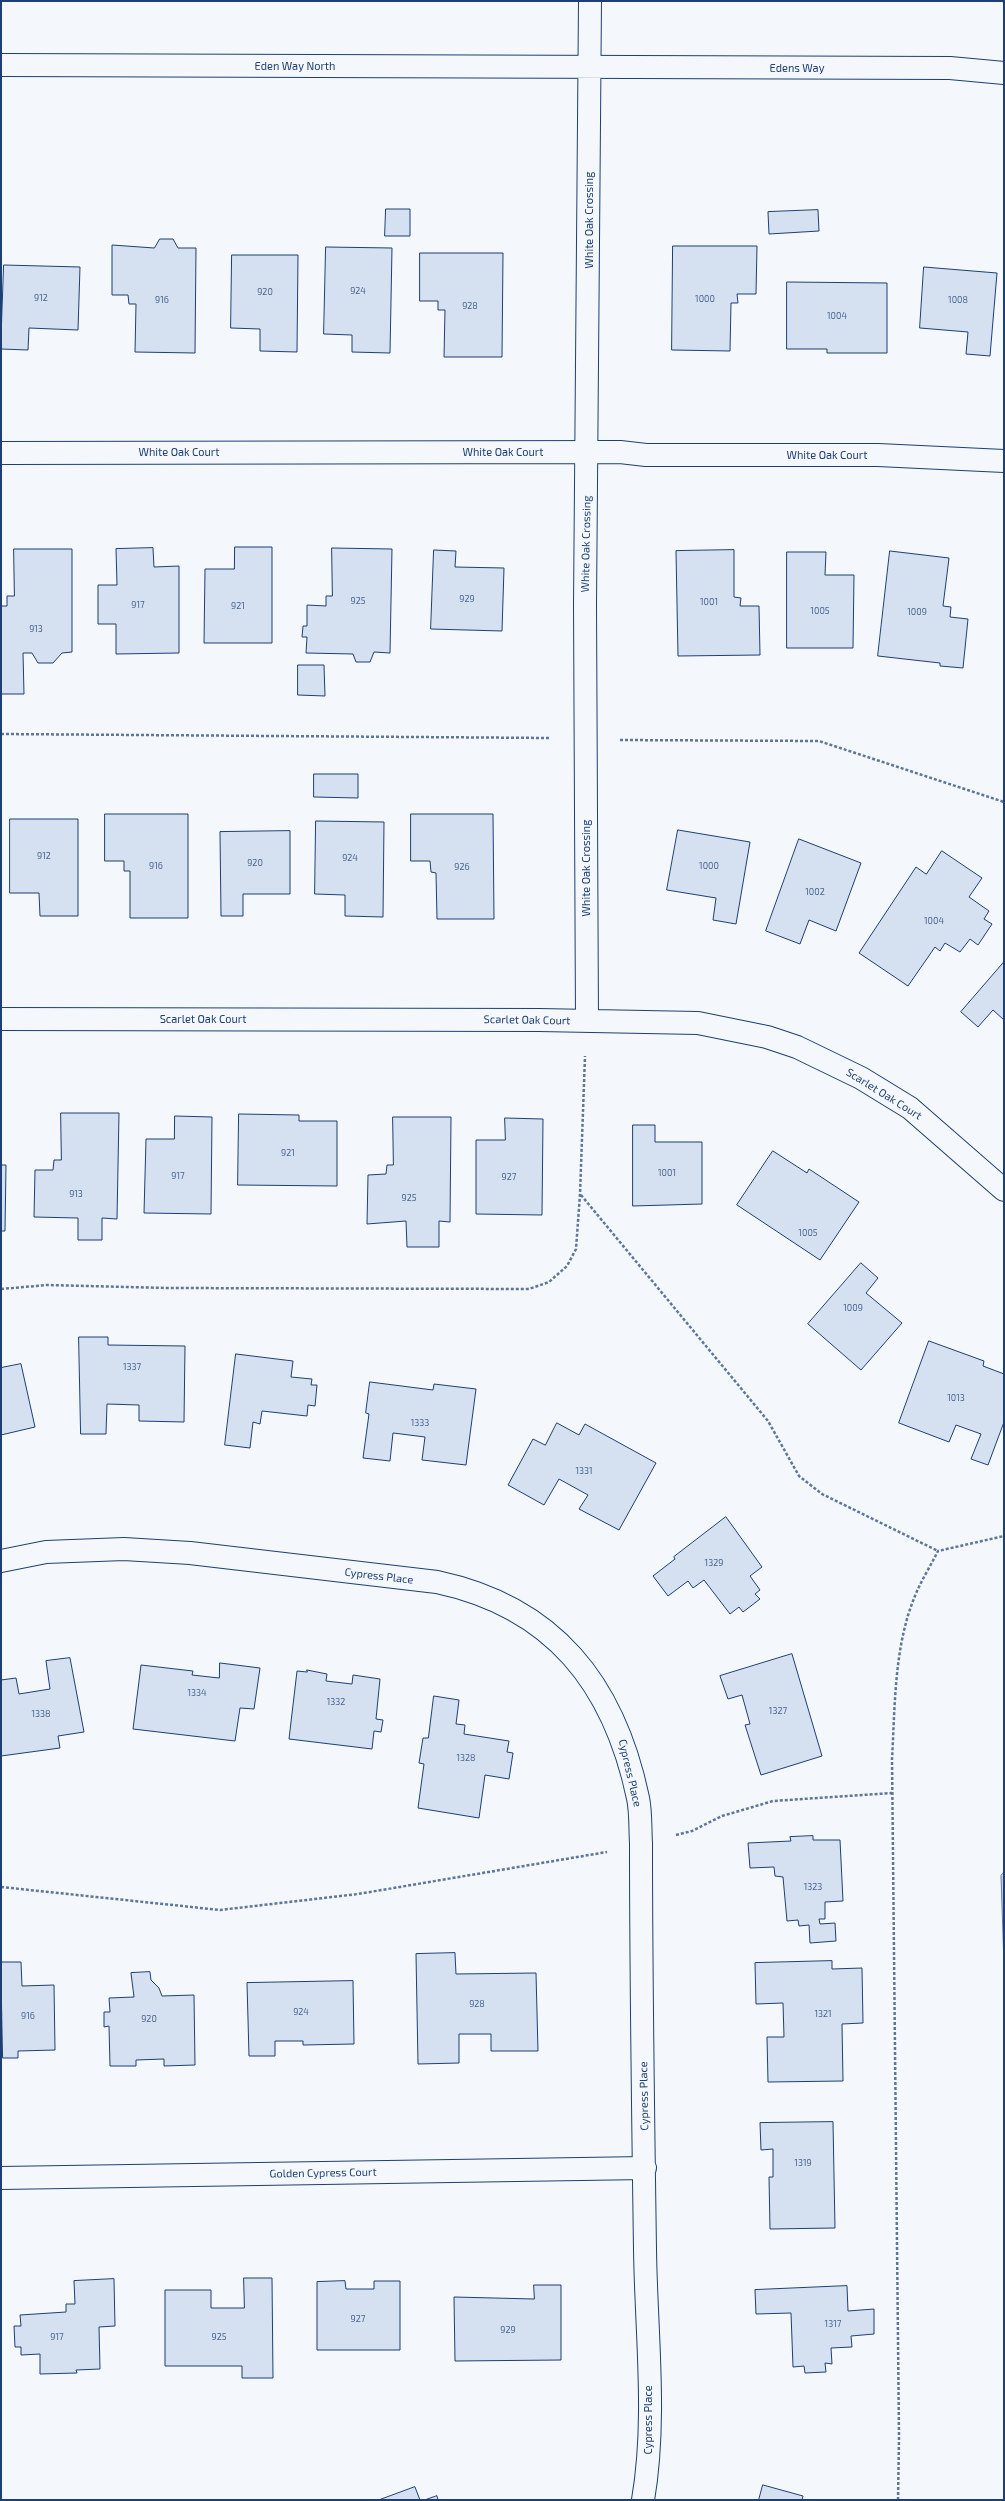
<!DOCTYPE html>
<html>
<head>
<meta charset="utf-8">
<style>
  body { margin:0 }
  #map { position:relative; width:1005px; height:2501px; overflow:hidden; background:#f4f7fb; font-family:"Exo 2",sans-serif }
  canvas { display:block }
  .frame { position:absolute; inset:0; border:2px solid #1d3f73; pointer-events:none }
</style>
</head>
<body>
<div id="map">
<canvas width="1005" height="2501"></canvas>
<div class="frame"></div>
</div>
<script>
const ctx = document.querySelector('canvas').getContext('2d');
ctx.lineJoin = 'round';
function paint(path, color) { ctx.fillStyle = color; ctx.fill(path, 'evenodd'); }
function stroke(path, color, width, dash) { ctx.strokeStyle = color; ctx.lineWidth = width; ctx.lineCap = dash ? 'butt' : 'round'; ctx.setLineDash(dash || []); ctx.stroke(path); }
function label(font, color, halo, rows, align = 'center') {
  ctx.font = font + ' "Exo 2",sans-serif'; ctx.lineWidth = 3; ctx.setLineDash([]); ctx.textBaseline = 'middle'; ctx.strokeStyle = halo; ctx.fillStyle = color; for (const [text, x, y, turn = 0] of rows) {
    ctx.save(); ctx.translate(x, y); ctx.rotate((+turn || 0) * Math.PI / 180); ctx.textAlign = isNaN(turn) ? turn : align; if (halo) ctx.strokeText(text, 0, 0); ctx.fillText(text, 0, 0); ctx.restore();
  }
}
const water = new Path2D(`
  M1004 1872V1965L1001 1876Z`);
paint(water, '#bed0e5');
stroke(water, '#687fa3', 1);
const building = new Path2D(`
  M386 209H410V236H385Z
  M818 210 819 231 769 234 768 212Z
  M160 239H173L178 248H196L195 353 135 352 136 304H129L128 295H112V245L154 248Z
  M673 246H757L756 294H737L738 303H731L730 351 672 350Z
  M326 247 392 248 390 353 352 352V335L324 334Z
  M420 253H503L502 357H444L445 310H438V301H420Z
  M232 255H298L297 352 260 351V329L231 328Z
  M4 265 80 267 78 330 29 328 28 350 1 349Z
  M924 267 997 273 990 356 966 354 968 332 920 328Z
  M787 282 887 283V353H827V349H787Z
  M235 547H272V643H204L205 569H234Z
  M153 548 154 567 179 566V653L116 654V624H98V585H117L116 549Z
  M332 548 392 549 390 653 374 652 370 662H356L353 654 306 653 307 637H302L303 626H307V605L326 606V596H332Z
  M14 549H72V652L62 653 53 663H38L32 653H23L24 694H1V606H7V596H14Z
  M434 550 456 551 455 567 504 568 502 631 431 629Z
  M734 550V597L741 598 740 606H759L760 655 678 656 676 551Z
  M890 551 949 558 943 606 951 607 950 617 968 619 963 668 940 666V663L878 656Z
  M787 552H826L825 575H854L853 648H787Z
  M298 665H324L325 696 298 695Z
  M314 774H358V798L314 797Z
  M105 814H188V918H130V871H124V861H105Z
  M411 814H493L494 919H437L436 873 431 872 430 861H411Z
  M10 819H78V916H40L39 893H10Z
  M316 821 384 822 383 917 345 916V895L315 894Z
  M678 830 750 842 736 924 713 920 716 898 667 890Z
  M290 831V894H243V916H221L220 832Z
  M799 839 861 863 836 931 809 920 800 944 766 931Z
  M942 851 982 878 969 897 989 911 984 919 992 924 978 945 970 939 960 952 945 943 940 951 935 947 908 986 859 953 916 867 926 874Z
  M1004 962V1020L993 1010 978 1027 961 1012Z
  M61 1113H119L117 1219 102 1218V1240H78V1218L34 1217 35 1170H53L54 1160H61Z
  M239 1114 299 1115V1121H337V1186L238 1185Z
  M175 1116 212 1117 211 1214 144 1213 146 1139H174Z
  M393 1117H451L450 1222 439 1221V1247H407L406 1221 367 1224 368 1175 386 1174 387 1165H393Z
  M505 1118 543 1119 542 1215 476 1214V1140H505Z
  M633 1125H655V1142H702V1204L633 1206Z
  M773 1151 807 1173 809 1169 859 1202 820 1260 737 1205Z
  M1 1165H6L5 1231H1Z
  M861 1263 878 1278 866 1293 902 1323 861 1370 808 1324Z
  M79 1337H108V1345L185 1346 184 1422 139 1421V1405L107 1404 106 1434H81Z
  M929 1341 984 1361 983 1366 1004 1374V1422L988 1465 971 1459 981 1434 956 1425 949 1442 899 1423Z
  M236 1354 293 1361 291 1377 312 1379 311 1385H317L315 1406 308 1405 307 1416 262 1411 260 1424 253 1422 250 1448 225 1445Z
  M21 1364 35 1427 1 1435V1368Z
  M370 1382 433 1390 434 1384 476 1389 466 1465 422 1460 425 1437 393 1433 390 1461 363 1458 369 1414 366 1413Z
  M557 1423 579 1435 585 1424 656 1463 619 1530 579 1509 588 1495 559 1479 544 1505 508 1485 533 1439 545 1445Z
  M726 1517 762 1567 750 1576 760 1590 755 1594 760 1599 743 1612 739 1607 730 1614 704 1580 693 1588 688 1581 668 1596 653 1576 675 1559 674 1557Z
  M792 1654 822 1756 761 1775 745 1725 750 1724 742 1695 728 1699 720 1676Z
  M70 1658 84 1732 58 1736 60 1748 1 1756V1680L16 1678 19 1694 50 1689 46 1661Z
  M220 1663 260 1668 254 1709 240 1708 235 1741 133 1729 141 1665 193 1671 192 1675 219 1678Z
  M307 1670 327 1674 326 1681 352 1684 353 1675 380 1679 376 1719 383 1720 381 1732 374 1731 372 1749 289 1739 297 1671 307 1672Z
  M434 1696 459 1700 456 1724 465 1725 464 1734 509 1741 507 1752 513 1753 509 1779 485 1775 479 1818 418 1808 424 1764 419 1763 423 1738H428Z
  M813 1836V1840H840L843 1901 825 1902V1919H819L820 1924 835 1923 836 1941 810 1943 809 1925 799 1926 798 1920 787 1921 783 1877 775 1876 774 1867 750 1868 748 1843 791 1841 790 1837Z
  M455 1953 456 1974 536 1973 538 2051H491V2034H459V2063L418 2064 416 1954Z
  M832 1961V1969L862 1968 863 2023 842 2024 843 2081 768 2082 767 2037H784L783 2003 756 2004 755 1963Z
  M1 1962H21L22 1986 54 1985 55 2050 18 2051V2058H3Z
  M150 1972 151 1980 159 1988 162 1996 194 1995 195 2065 164 2066V2059L136 2060V2066H110L109 2026 104 2027V2012H110L109 1998 134 1997 131 1973Z
  M353 1981 354 2044 303 2045V2041H275V2056H249L247 1983Z
  M833 2122 835 2228 770 2229 769 2177H773V2149L761 2150 760 2123Z
  M244 2278H272L273 2378H242V2366H165V2290H211V2308H244Z
  M114 2279 115 2326 99 2327 100 2369 76 2370 77 2373 40 2374V2354L21 2355V2347H15L14 2326H21L20 2315 66 2312V2304H75L74 2281Z
  M345 2281 346 2289H374V2281H400V2350H317V2282Z
  M534 2285H561V2360L455 2361 454 2297 534 2299Z
  M847 2286 848 2311 874 2309V2334L851 2336 852 2347 831 2348 832 2364 825 2363 826 2372 805 2373 804 2366 793 2367 791 2313 756 2314 755 2290Z
  M763 2485 803 2496 802 2500H759Z
  M415 2487 420 2500H379Z
  M437 2496 438 2500H425Z`);
paint(building, '#d5e0f0');
stroke(building, '#1d3f73', 1);
const minor = new Path2D(`
  M1 65 950 68 1004 73
  M1 453 620 452 646 455H878L1004 461
  M1 1019 539 1020 698 1023 767 1037 797 1047 861 1078 910 1108 1004 1190
  M587 1021 585 604 590 1
  M1 1561 46 1552 124 1549 190 1553 437 1582C554 1607 614 1684 638 1798 641 1812 640 1828 641 1843 641 1978 643 2114 645 2249 646 2331 657 2419 643 2500
  M1 2178 645 2168`);
stroke(minor, '#1d3f73', 24);
stroke(new Path2D(`
  M1002 1H1004
  M1 734 551 738
  M620 740 819 741 1004 802
  M581 1195 768 1421 799 1476 822 1494 938 1551
  M1 1289 47 1285 168 1288 529 1289 549 1282 567 1266 576 1249 580 1194 585 1056
  M676 1835 692 1831 722 1816 773 1801 892 1793
  M1 1887 220 1910 358 1894 607 1852
  M898 2500 899 2437 892 1759C895 1708 894 1650 913 1601 919 1584 930 1567 938 1551L1004 1536`), '#5e769c', 2.5, [3, 2]);
stroke(minor, '#f4f7fb', 22);
label('9px', '#4b6792', null, [
  ["924",358,291],
  ["920",265,292],
  ["912",41,298],
  ["1000",705,299],
  ["916",162,300],
  ["1008",958,300],
  ["928",470,306],
  ["1004",837,316],
  ["929",467,599],
  ["925",358,601],
  ["1001",709,602],
  ["917",138,605],
  ["921",238,606],
  ["1005",820,611],
  ["1009",917,612],
  ["913",36,629],
  ["912",44,856],
  ["924",350,858],
  ["920",255,863],
  ["916",156,866],
  ["1000",709,866],
  ["926",462,867],
  ["1002",815,892],
  ["1004",934,921],
  ["921",288,1153],
  ["1001",667,1173],
  ["917",178,1176],
  ["927",509,1177],
  ["913",76,1194],
  ["925",409,1198],
  ["1005",808,1233],
  ["1009",853,1308],
  ["1337",132,1367],
  ["1013",956,1398],
  ["1333",420,1423],
  ["1331",584,1471],
  ["1329",714,1563],
  ["1334",197,1693],
  ["1332",336,1702],
  ["1327",778,1711],
  ["1338",41,1714],
  ["1328",466,1758],
  ["1323",813,1887],
  ["928",477,2004],
  ["924",301,2012],
  ["1321",823,2014],
  ["916",28,2016],
  ["920",149,2019],
  ["1319",803,2163],
  ["927",358,2319],
  ["1317",833,2324],
  ["929",508,2330],
  ["917",57,2337],
  ["925",219,2337]
]);
label('11px', '#1d3f73', '#f4f7fb', [
  ["Eden Way North",295,66],
  ["Edens Way",797,68],
  ["White Oak Crossing",589,220,-90],
  ["White Oak Court",179,452],
  ["White Oak Court",503,452],
  ["White Oak Court",827,455],
  ["White Oak Crossing",586,544,-89],
  ["White Oak Crossing",586,868,-90],
  ["Scarlet Oak Court",203,1019],
  ["Scarlet Oak Court",527,1020,1],
  ["Scarlet Oak Court",884,1094,32],
  ["Cypress Place",379,1576,7],
  ["Cypress Place",630,1773,77],
  ["Cypress Place",644,2096,-91],
  ["Golden Cypress Court",323,2173,-1],
  ["Cypress Place",648,2420,-90]
]);
</script>
</body>
</html>
